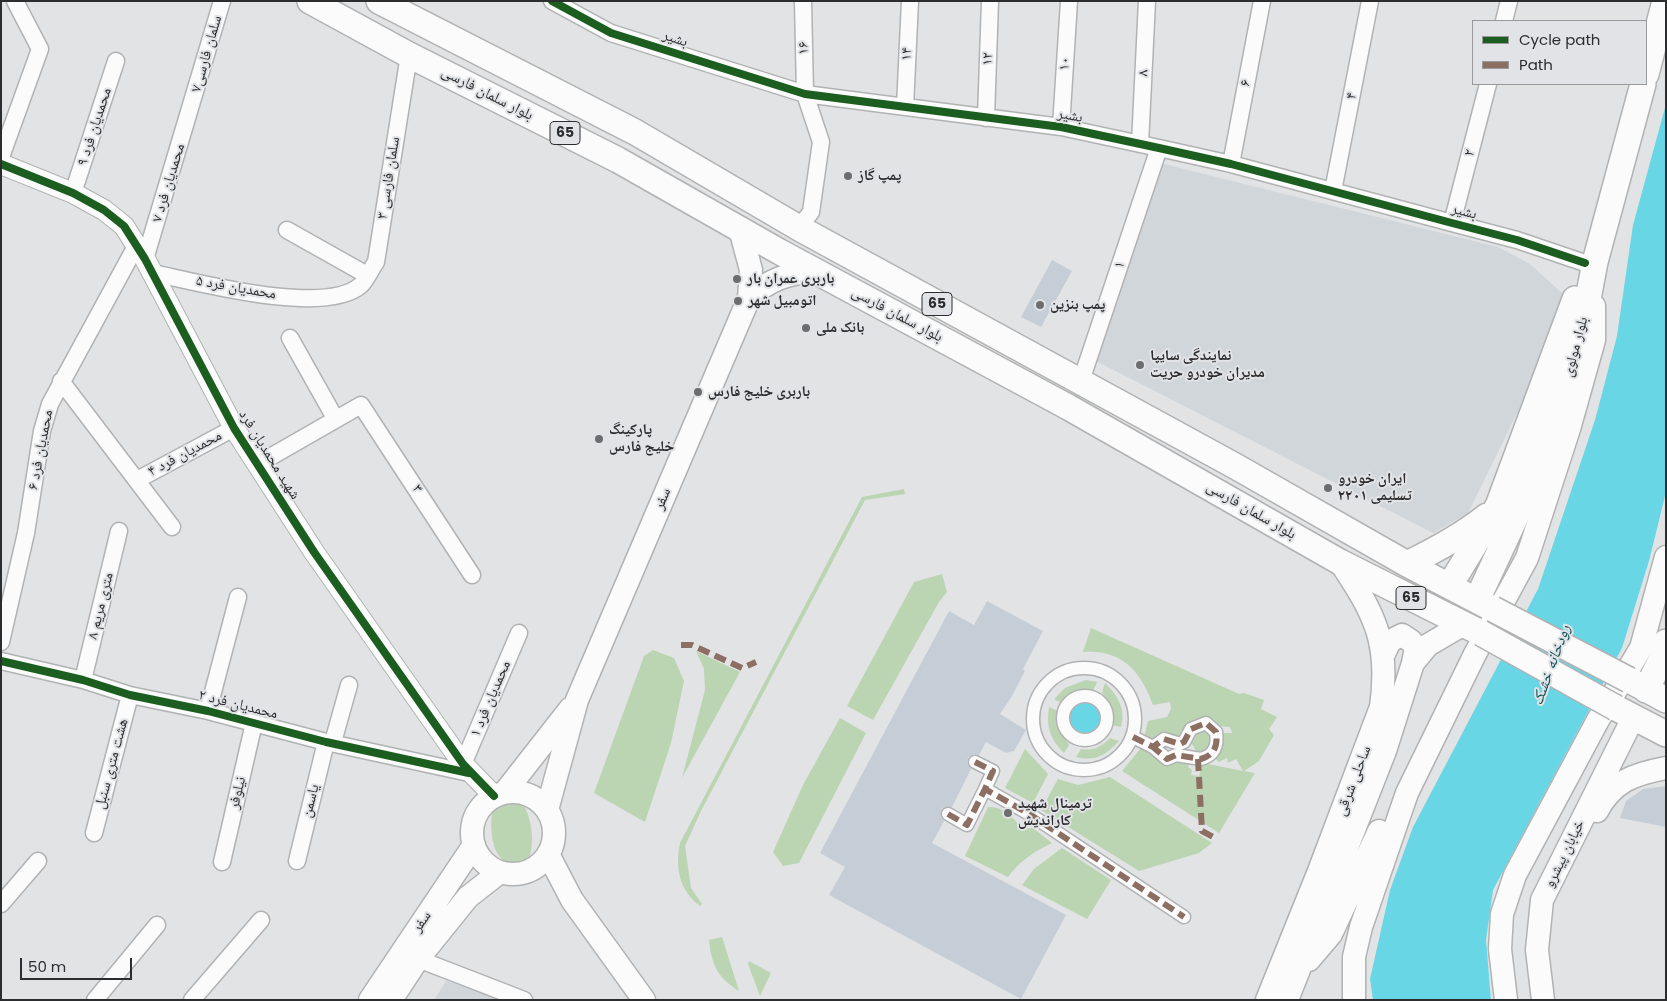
<!DOCTYPE html>
<html>
<head>
<meta charset="utf-8">
<style>
  body { margin:0 }
  #map { position:relative; width:1667px; height:1001px; overflow:hidden; background:#e2e3e5; font-family:Poppins,sans-serif }
  canvas { display:block }
  .frame { position:absolute; inset:0; border:2px solid #2c2d2e; pointer-events:none }
  .legend { position:absolute; left:1472px; top:20px; width:175px; height:65px; box-sizing:border-box; background:#e1e3e6; border:1px solid #999a9c; margin:0; padding:6px 9px; list-style:none; font-size:15px; color:#2c2d2e }
  .legend li { display:flex; align-items:center; gap:10px; height:25px }
  .legend b { width:25px; border:1px solid #999a9c }
  .scale { position:absolute; left:20px; top:958px; width:112px; height:22px; box-sizing:border-box; border:2px solid #2c2d2e; border-top:0; padding-left:6px; font-size:15px; line-height:18px; white-space:nowrap; color:#2c2d2e; -webkit-text-stroke:4px #e1e3e6; paint-order:stroke }
</style>
</head>
<body>
<div id="map">
<canvas width="1667" height="1001"></canvas>
<div class="frame"></div>
<ul class="legend">
<li><b style="height:6px;background:#1b5e20"></b>Cycle path</li>
<li><b style="height:6px;background:#8d6e63"></b>Path</li>
</ul>
<div class="scale">50 m</div>
</div>
<script>
const ctx = document.querySelector('canvas').getContext('2d');
ctx.lineJoin = 'round';
function paint(path, color) { ctx.fillStyle = color; ctx.fill(path, 'evenodd'); }
function stroke(path, color, width, dash) { ctx.strokeStyle = color; ctx.lineWidth = width; ctx.lineCap = dash ? 'butt' : 'round'; ctx.setLineDash(dash || []); ctx.stroke(path); }
function label(font, color, halo, rows, align = 'center') {
  ctx.font = font + ' Poppins,"Noto Naskh Arabic",sans-serif'; ctx.lineWidth = 4; ctx.setLineDash([]); ctx.textBaseline = 'middle'; ctx.strokeStyle = halo; ctx.fillStyle = color; for (const [text, x, y, turn = 0] of rows) {
    ctx.save(); ctx.translate(x, y); ctx.rotate((+turn || 0) * Math.PI / 180); ctx.textAlign = isNaN(turn) ? turn : align; if (halo) ctx.strokeText(text, 0, 0); ctx.fillText(text, 0, 0); ctx.restore();
  }
}
paint(new Path2D(`
  M1160 163 1498 247 1530 264 1564 295 1554 338 1468 513 1433 533 1092 359Z
  M446 981 504 1000H434Z`), '#d1d6db');
paint(new Path2D(`
  M904 489 905 494 865 500 701 811 685 846 691 888 702 904 700 906C679 890 675 868 680 843L862 497Z
  M942 574 947 592 939 602 873 720 847 706 914 582Z
  M1091 628 1239 694 1244 693 1264 700 1261 709 1277 717 1269 729 1274 735 1259 761 1244 771 1255 773 1219 833 1122 771 1141 748 1190 762 1188 767 1192 770 1191 775 1199 776 1203 763 1243 771 1236 759 1228 763 1227 758 1219 762 1214 757 1221 733H1232L1230 727 1217 726 1208 720 1182 738C1171 735 1162 731 1153 741L1144 738 1148 721 1167 717 1171 709 1170 702 1153 705C1141 672 1123 649 1083 652Z
  M653 650 674 658 684 681 671 743 645 822 594 793 644 656Z
  M696 651 740 672 682 778 705 690 704 669Z
  M1086 680 1097 682 1093 691C1080 692 1072 694 1063 704L1054 699 1065 688Z
  M1105 683C1118 696 1126 709 1121 727L1111 725C1119 713 1110 702 1102 693Z
  M1049 707 1058 711V727L1069 745 1064 753C1050 739 1046 727 1049 707Z
  M840 718 866 733 799 863 783 866 773 852 803 785Z
  M1206 729 1213 735 1208 751H1196L1191 742 1192 735Z
  M1110 738 1119 741C1106 755 1095 762 1076 757L1081 749C1095 751 1101 747 1110 738Z
  M1025 749 1048 774 1033 803 1005 788Z
  M1110 777 1212 843 1199 853 1139 871 1041 810 1058 779 1078 785Z
  M509 801H521C532 816 535 842 529 859 524 860 518 863 513 863 490 863 489 823 493 808Z
  M988 807C1002 806 1014 817 1021 828H1033L1052 843C1033 852 1020 861 1008 877L965 856Z
  M1062 848 1111 880 1087 919 1022 885 1034 869Z
  M722 937 739 991C717 977 712 966 709 940Z
  M749 961 771 973 760 996 748 964Z`), '#bbd4b2');
paint(new Path2D(`
  M1666 104V492L1649 561 1622 648 1493 890 1486 940 1491 1000H1373L1370 979 1390 890 1413 827 1538 589 1595 420 1617 336 1633 225Z
  M1070 718a15 15 0 1 1 30 0a15 15 0 1 1-30 0Z`), '#68d6e4');
paint(new Path2D(`
  M1052 260 1072 271 1041 327 1021 317Z
  M987 601 1043 631 1023 669 1025 671 1012 696 1000 714 1026 730 1014 751 1006 753 986 742 979 755 974 754 968 758 967 763 971 769 952 807H944L941 810V818L944 821 932 843 1066 915 1021 999 829 895 845 867 820 853 949 611 974 625Z
  M1666 786V827L1620 818 1626 801 1643 789Z`), '#c5ced7');
const pedestrian = new Path2D(`
  M1033 719a51 51 0 1 1 102 0a51 51 0 1 1-102 0Z
  M1063 718a22 22 0 1 1 44 0a22 22 0 1 1-44 0Z
  M1133 737 1153 747 1164 739 1180 744 1184 742 1191 729 1206 723 1216 732C1218 745 1215 755 1201 759L1176 755 1167 759 1153 747
  M975 762 993 771 985 789 1031 815 1184 917
  M948 814 967 825 985 789`);
const minor = new Path2D(`
  M552 1 611 33 805 94 1061 127 1159 148 1231 164 1452 223 1517 240 1585 263
  M1504 21 1509 1
  M905 107 910 1
  M986 118 990 1
  M1061 127 1069 1
  M1140 144 1147 1
  M1 157 40 49 15 1
  M1231 164 1262 1
  M1333 191 1370 1
  M73 193 116 61
  M1452 223 1488 84
  M799 228 811 212 821 142 805 94 803 1
  M287 230 367 275
  M145 259 222 1
  M153 273C197 282 325 317 361 285 367 279 371 269 376 262L409 55
  M290 338 335 418
  M61 381 172 527
  M1081 381 1159 148
  M258 464 361 405 472 575
  M137 480 234 428
  M1 642 26 533 42 431 50 404 136 246
  M1 661 83 680 130 695 208 711 326 742 469 773
  M83 680 119 531
  M208 711 238 597
  M333 742 349 685
  M463 764 519 633
  M94 833 130 695
  M297 861 326 742
  M222 862 254 723
  M1 904 38 861
  M418 959 524 1000
  M95 1000 157 925
  M192 1000 261 920`);
const tertiary = new Path2D(`
  M1 164 73 193 104 210 124 226 145 259 234 428 314 552 463 764 494 796`);
const secondary = new Path2D(`
  M749 298C768 280 792 271 818 272
  M1383 656 1390 641 1402 635 1411 641 1416 648 1413 663
  M505 792 570 709
  M472 833a41 41 0 1 1 82 0a41 41 0 1 1-82 0Z
  M547 810 577 700 749 298 751 270 740 229
  M1597 811C1613 781 1634 774 1666 768
  M548 854 572 900 644 1000
  M1309 960 1331 934 1379 831
  M370 1000 474 845
  M391 1000 418 959 468 897 500 872
  M1267 1000 1319 871 1381 707C1390 643 1375 614 1340 562
  M1287 1000 1385 751 1413 663 1428 645 1457 628 1468 626
  M1354 1000V957L1361 927 1407 793 1475 654 1527 558 1569 429 1594 340V306
  M1506 1000 1500 949 1502 914 1515 875 1598 720 1641 648 1666 557
  M1543 1000 1537 950 1542 900 1633 718`);
const primary = new Path2D(`
  M310 1 409 55 618 160 780 252 1068 407 1340 562 1481 633
  M379 1 635 132 799 228 1235 466 1407 564 1493 609
  M1646 74 1665 1
  M1407 564C1436 550 1462 536 1487 516
  M1450 585 1498 506 1575 299
  M1477 600 1532 482 1579 347 1595 262 1643 84
  M1631 681 1666 700
  M1646 690 1662 658 1666 642
  M1616 708 1666 734`);
stroke(pedestrian, '#b1b2b3', 15);
stroke(minor, '#b1b2b3', 19);
stroke(tertiary, '#b1b2b3', 22);
stroke(secondary, '#b1b2b3', 25);
stroke(primary, '#b1b2b3', 28);
stroke(pedestrian, '#fbfbfb', 12);
stroke(minor, '#fbfbfb', 16);
stroke(tertiary, '#fbfbfb', 20);
stroke(secondary, '#fbfbfb', 22);
stroke(primary, '#fbfbfb', 25);
const primaryBridge = new Path2D(`
  M1493 609 1629 680
  M1481 633 1616 708`);
stroke(primaryBridge, '#b1b2b3', 28, []);
stroke(primaryBridge, '#fbfbfb', 25);
stroke(new Path2D(`
  M681 645H692L742 668 756 662
  M1133 737 1153 747 1164 739 1180 744 1184 742 1191 729 1206 723 1216 732C1218 745 1215 755 1201 759L1176 755 1167 759 1153 747
  M1198 759 1202 831 1215 838
  M975 762 993 771 985 789 1031 815 1184 917
  M948 814 967 825 985 789`), '#8d6e63', 6, [12, 6]);
stroke(new Path2D(`
  M552 1 611 33 805 94 1061 127 1159 148 1231 164 1452 223 1517 240 1585 263
  M1 164 73 193 104 210 124 226 145 259 234 428 314 552 463 764 494 796
  M1 661 83 680 130 695 208 711 326 742 469 773`), '#1b5e20', 8);
for (const [x, y, r, color] of [
  [848,176,5,"#6c6d6e"],
  [737,279,5,"#6c6d6e"],
  [738,301,5,"#6c6d6e"],
  [1040,305,5,"#6c6d6e"],
  [806,328,5,"#6c6d6e"],
  [1140,365,5,"#6c6d6e"],
  [698,392,5,"#6c6d6e"],
  [599,439,5,"#6c6d6e"],
  [1328,488,5,"#6c6d6e"],
  [1008,813,5,"#6c6d6e"]
]) { const dot = new Path2D(); dot.arc(x, y, r, 0, 2 * Math.PI); ctx.fillStyle = color; ctx.fill(dot); stroke(dot, '#e1e3e6', 2); }
for (const [x, y, w] of [
  [565,133,30],
  [937,304,30],
  [1411,598,30]
]) { const box = new Path2D(); box.roundRect(x - w / 2, y - 11.5, w, 23, 4); ctx.fillStyle = '#e1e3e6'; ctx.fill(box); stroke(box, '#2c2d2e', 1); }
label('bold 14px', '#2c2d2e', null, [
  ["65",565,133],
  ["65",937,304],
  ["65",1411,598]
]);
label('15px', '#2c2d2e', '#e1e3e6', [
  ["بشیر",675,39,18],
  ["۱۶",804,48,-91],
  ["سلمان فارسی۷",207,54,-74],
  ["۱۴",907,54,-87],
  ["۱۲",988,59,-88],
  ["۱۰",1065,64,-86],
  ["۸",1144,73,-87],
  ["۶",1246,83,-79],
  ["بلوار سلمان فارسی",487,94,27],
  ["۴",1352,96,-79],
  ["بشیر",1070,116,10],
  ["۹ محمدیان فرد",95,127,-72],
  ["۲",1470,153,-75],
  ["۳ سلمان فارسی",389,178,-81],
  ["۷ محمدیان فرد",169,183,-73],
  ["بشیر",1464,212,15],
  ["۱",1120,265,-71],
  ["۵ محمدیان فرد",236,288,10],
  ["بلوار سلمان فارسی",897,315,28],
  ["بلوار مولوی",1576,347,-75],
  ["۶ محمدیان فرد",41,450,-79],
  ["۴ محمدیان فرد",185,454,-28],
  ["شهید محمدیان فرد",269,455,58],
  ["۳",417,489,57],
  ["سفر",663,499,-67],
  ["بلوار سلمان فارسی",1251,511,30],
  ["۸ متری مریم",101,606,-76],
  ["۱ محمدیان فرد",491,699,-67],
  ["۲ محمدیان فرد",238,705,14],
  ["هشت متری سنبل",112,764,-75],
  ["ساحلی شرقی",1354,781,-69],
  ["نیلوفر",238,793,-77],
  ["یاسمن",311,801,-76],
  ["خیابان پیشرو",1565,854,-64],
  ["سفر",422,922,-56]
]);
label('bold 15px', '#2c2d2e', '#e1e3e6', [
  ["پمپ گاز",858,176],
  ["باربری عمران بار",747,279],
  ["اتومبیل شهر",748,301],
  ["پمپ بنزین",1050,305],
  ["بانک ملی",816,328],
  ["نمایندگی سایپا",1150,356],
  ["مدیران خودرو حریت",1150,373],
  ["باربری خلیج فارس",708,392],
  ["پارکینگ",609,430],
  ["خلیج فارس",609,447],
  ["ایران خودرو",1338,479],
  ["تسلیمی ۲۲۰۱",1338,496],
  ["ترمینال شهید",1018,804],
  ["کاراندیش",1018,821]
], 'left');
label('italic 16px', '#14535b', '#e1e3e6', [
  ["رودخانه خشک",1552,665,-70]
]);
</script>
</body>
</html>
